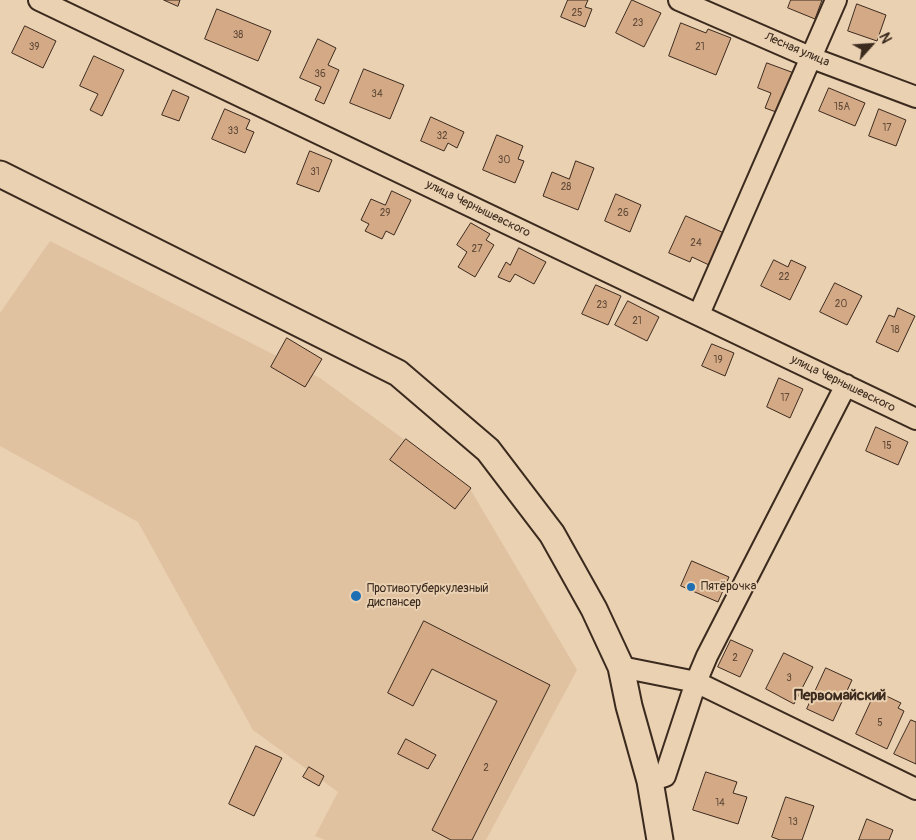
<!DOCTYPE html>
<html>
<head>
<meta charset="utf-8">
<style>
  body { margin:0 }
  #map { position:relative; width:916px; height:840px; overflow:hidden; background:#ead1b2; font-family:Pangolin,sans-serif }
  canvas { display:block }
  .north { position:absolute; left:846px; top:20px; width:50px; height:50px; -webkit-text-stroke:4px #ead1b2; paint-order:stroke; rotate:64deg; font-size:14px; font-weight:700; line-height:20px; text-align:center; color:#3b2a1e }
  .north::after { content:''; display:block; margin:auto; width:18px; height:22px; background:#3b2a1e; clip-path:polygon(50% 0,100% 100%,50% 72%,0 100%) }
</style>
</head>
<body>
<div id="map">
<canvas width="916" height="840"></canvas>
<div class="north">N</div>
</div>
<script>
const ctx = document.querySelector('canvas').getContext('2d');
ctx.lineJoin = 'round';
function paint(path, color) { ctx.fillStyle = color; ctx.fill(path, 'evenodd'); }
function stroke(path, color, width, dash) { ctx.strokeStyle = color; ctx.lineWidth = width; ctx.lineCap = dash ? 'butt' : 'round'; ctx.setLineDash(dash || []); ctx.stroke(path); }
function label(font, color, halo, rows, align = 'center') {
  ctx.font = font + ' Pangolin,sans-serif'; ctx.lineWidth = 4; ctx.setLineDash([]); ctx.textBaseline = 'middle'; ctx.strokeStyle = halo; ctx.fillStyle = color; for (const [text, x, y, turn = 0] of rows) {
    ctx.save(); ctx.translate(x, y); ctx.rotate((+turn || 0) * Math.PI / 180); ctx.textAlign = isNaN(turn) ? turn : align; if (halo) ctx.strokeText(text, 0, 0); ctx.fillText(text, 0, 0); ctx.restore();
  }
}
paint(new Path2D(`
  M50 241 320 378 469 487 577 670 486 840H325L315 836 338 792 253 730 138 522 0 446V313Z`), '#e0c2a1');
const building = new Path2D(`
  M164 0H180L178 6Z
  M568 0H588L585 7 592 9 585 27 561 17Z
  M632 0 661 13 644 47 616 33Z
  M791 0H822L815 19 788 8Z
  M857 4 886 15 877 41 848 31Z
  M217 9 271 31 258 61 205 39Z
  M681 23 706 33 708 29 731 38 716 75 669 56Z
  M25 26 56 41 43 68 12 53Z
  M318 39 336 48 328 65 339 70 324 104 315 100 321 87 300 78Z
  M94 56 124 70 102 116 90 110 98 94 80 86Z
  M767 63 794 73 779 113 765 108 771 93 758 88Z
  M364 69 404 85 390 119 350 103Z
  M829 88 865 103 855 126 819 111Z
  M173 90 189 97 179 121 162 115Z
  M225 109 250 120 246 129 254 132 245 153 212 139Z
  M879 109 906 120 896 146 869 136Z
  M431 117 464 132 457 148 448 143 444 151 421 141Z
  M497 135 523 146 518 159 524 161 515 183 483 170Z
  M310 151 332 160 319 192 297 184Z
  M576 161 594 168 578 210 543 196 552 172 569 179Z
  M392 191 411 200 394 235 386 231 382 239 365 231 369 224 361 220 371 199 385 205Z
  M616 194 641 205 630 232 605 221Z
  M686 216 724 233 709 265 692 257 690 262 669 253Z
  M471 223 490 234 486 240 494 245 475 277 458 267 467 252 457 245Z
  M519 248 546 262 534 284 515 274 510 282 498 277 506 262 510 265Z
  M774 260 788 267 791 260 806 267 790 300 761 286Z
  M835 283 862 296 847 325 820 312Z
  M596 285 621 296 608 325 582 314Z
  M628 301 659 317 647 341 615 325Z
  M898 308 915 316 898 352 876 342 889 315 894 317Z
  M287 338 322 359 305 387 271 367Z
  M712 344 734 353 725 376 702 366Z
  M779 378 803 389 790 418 767 407Z
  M876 427 908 442 898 465 866 451Z
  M406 439 471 488 455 509 390 460Z
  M692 561 729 577 718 602 681 586Z
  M424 621 550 685 472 840H451L432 830 497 701 432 669 413 706 388 693Z
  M731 640 753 650 740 677 718 667Z
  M784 653 813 667 794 704 766 689Z
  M826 668 852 680 833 721 807 709Z
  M876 691 901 703 898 708 904 711 887 749 856 734Z
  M911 720 916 722V764L894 754Z
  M406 739 436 755 428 769 398 754Z
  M256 746 282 758 254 816 229 804Z
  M309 767 324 776 319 786 303 777Z
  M706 772 737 782 733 793 747 797 738 824 693 810Z
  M786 797 814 806 802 840H780L772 837Z
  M867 819 893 830 889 840H859Z`);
paint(building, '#d4a985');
stroke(building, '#3b2a1e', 1);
const minor = new Path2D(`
  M39 0 916 419
  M679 0 812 58 916 97
  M699 314 836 0
  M621 667 696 682 916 789
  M650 781 665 776 696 682 707 656 846 385`);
const tertiary = new Path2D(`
  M0 174 398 373 488 450 552 534 594 609 621 667 629 706 650 781 660 840`);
stroke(minor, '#3b2a1e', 24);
stroke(tertiary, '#3b2a1e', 29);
stroke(minor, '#ead1b2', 20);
stroke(tertiary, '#ead1b2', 25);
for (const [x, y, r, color] of [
  [691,587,5,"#1f6fb2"],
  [356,596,6,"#1f6fb2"]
]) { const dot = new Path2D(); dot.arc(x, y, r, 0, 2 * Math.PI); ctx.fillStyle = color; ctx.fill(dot); stroke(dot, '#ead1b2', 2); }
label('10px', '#614a38', null, [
  ["25",577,13],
  ["23",638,23],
  ["38",238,35],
  ["39",34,47],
  ["21",700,47],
  ["36",320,74],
  ["34",377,94],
  ["15А",842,107],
  ["17",887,128],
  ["33",233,131],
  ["32",442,136],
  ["30",504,160],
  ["31",315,172],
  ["28",566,187],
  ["29",385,213],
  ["26",623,213],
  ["24",696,243],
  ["27",477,249],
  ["22",784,277],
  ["20",841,304],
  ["23",602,305],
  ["21",637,321],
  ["18",895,330],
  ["19",718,360],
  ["17",785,398],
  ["15",887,446],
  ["2",735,658],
  ["3",789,678],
  ["5",880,723],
  ["2",486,768],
  ["14",720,803],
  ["13",793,822]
]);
label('12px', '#3b2a1e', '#ead1b2', [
  ["Лесная улица",797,50,23],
  ["улица Чернышевского",478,209,26],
  ["улица Чернышевского",843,384,26]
]);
label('12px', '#3b2a1e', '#ead1b2', [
  ["Пятёрочка",701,587],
  ["Противотуберкулезный",367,589],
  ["диспансер",367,603]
], 'left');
label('bold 15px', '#3b2a1e', '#ead1b2', [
  ["Первомайский",840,696]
]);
</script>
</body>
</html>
